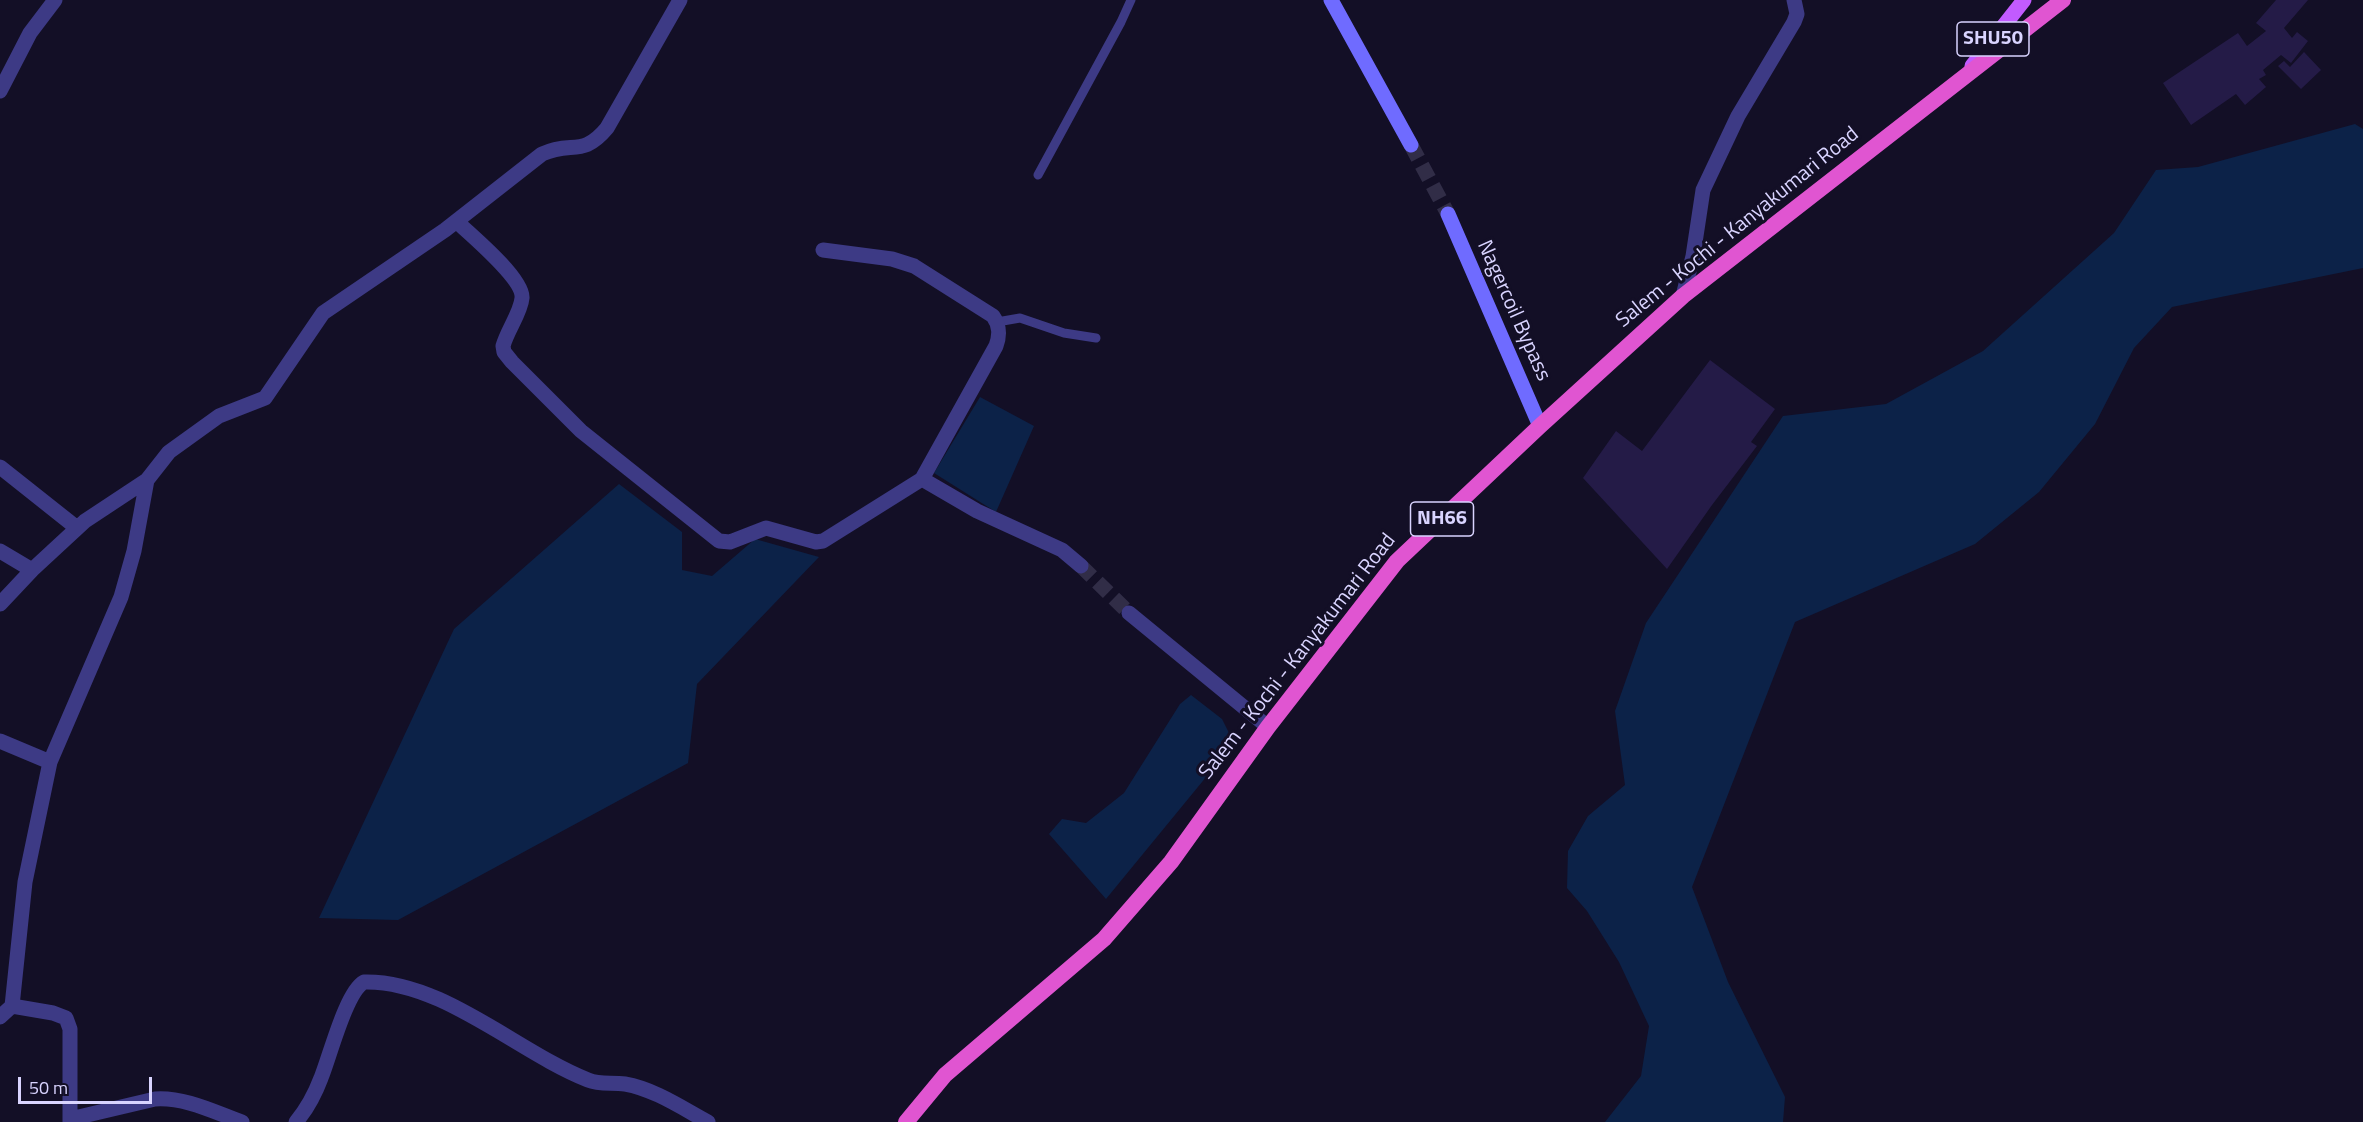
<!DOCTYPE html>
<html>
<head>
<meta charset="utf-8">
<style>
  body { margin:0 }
  #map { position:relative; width:2363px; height:1122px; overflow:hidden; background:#130f26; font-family:"Titillium Web",sans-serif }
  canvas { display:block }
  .scale { position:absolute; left:18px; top:1077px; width:134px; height:27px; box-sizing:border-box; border:3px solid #d9d4ff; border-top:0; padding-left:8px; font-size:18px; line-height:21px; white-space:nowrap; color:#d9d4ff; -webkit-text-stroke:4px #130f26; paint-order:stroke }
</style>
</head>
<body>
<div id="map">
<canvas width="2363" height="1122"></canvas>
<div class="scale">50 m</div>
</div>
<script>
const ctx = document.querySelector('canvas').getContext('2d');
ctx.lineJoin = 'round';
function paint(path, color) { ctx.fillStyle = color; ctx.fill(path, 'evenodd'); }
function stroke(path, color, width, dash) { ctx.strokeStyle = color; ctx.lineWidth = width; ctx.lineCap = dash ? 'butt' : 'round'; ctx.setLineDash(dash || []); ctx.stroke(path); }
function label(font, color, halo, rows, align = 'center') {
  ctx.font = font + ' "Titillium Web",sans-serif'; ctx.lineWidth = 6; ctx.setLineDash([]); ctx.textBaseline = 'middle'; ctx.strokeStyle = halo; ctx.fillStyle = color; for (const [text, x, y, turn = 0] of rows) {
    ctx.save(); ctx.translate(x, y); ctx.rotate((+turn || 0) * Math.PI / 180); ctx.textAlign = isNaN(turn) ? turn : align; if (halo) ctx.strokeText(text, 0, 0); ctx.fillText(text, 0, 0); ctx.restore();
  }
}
paint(new Path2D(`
  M2355 124 2363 129V268L2172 307 2134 348 2095 424 2039 492 1975 544 1795 622 1692 887 1728 982 1785 1097 1783 1122H1605L1641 1076 1649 1026 1619 962 1587 911 1567 888 1568 851 1588 816 1625 785 1615 711 1646 623 1783 416 1886 404 1983 351 2114 233 2156 170 2198 167Z
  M980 397 1034 426 996 512 934 473Z
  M619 484 682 532V570L712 576 755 539 819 557 697 684 688 763 398 920 319 918 454 629Z
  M1191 695 1222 719 1234 743 1106 899 1049 834 1062 819 1086 823 1124 793 1180 704Z`), '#0c2248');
paint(new Path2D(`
  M2276 0H2308L2284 28 2292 38 2297 32 2308 41 2291 63 2281 55 2263 70 2266 75 2259 79 2266 87 2245 105 2236 94 2191 125 2163 83 2238 33 2247 46 2266 31 2256 23Z
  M2304 52 2321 70 2301 89 2278 66 2284 61 2290 67Z
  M1710 360 1775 409 1751 442 1757 446 1712 505 1667 569 1583 478 1616 431 1642 451Z`), '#241b47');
stroke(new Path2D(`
  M1081 566 1129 613`), '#312d47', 15, [15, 8]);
stroke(new Path2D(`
  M1411 145 1448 214`), '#312d47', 15, [15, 8]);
stroke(new Path2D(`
  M1038 175 1121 22 1131 0
  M997 322 1020 318 1064 333 1096 338`), '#3d3a85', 9);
stroke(new Path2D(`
  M0 91 30 33 55 0
  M456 221C470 234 524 279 522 298 521 312 507 331 503 346L504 352 512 362 581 431 719 541 730 542 766 528 816 542 823 541 922 479 977 511 1062 550 1081 566
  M823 250 892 259 914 266 993 316C1000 326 1000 335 996 346L922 479
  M1683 296 1693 256 1703 190 1738 116 1794 22 1797 14 1794 0
  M0 467 77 528
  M0 551 32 570
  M0 604 32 570 85 521 147 480
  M1129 613 1268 727
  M0 741 50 762
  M12 1006 53 1013 66 1018 70 1029V1122
  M0 1017 12 1006 25 882 50 762 121 597 134 551 147 480 169 452 219 416 265 398 323 313 445 230 542 154C572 140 582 158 607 128L680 0
  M70 1119 155 1099C185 1097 214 1112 242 1122
  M296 1122C307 1109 315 1094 321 1078 330 1056 346 992 364 982 442 980 517 1052 588 1080 600 1085 612 1082 625 1084 654 1089 682 1108 708 1122`), '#3d3a85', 15);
stroke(new Path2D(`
  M1331 0 1411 145
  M1448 214 1540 426`), '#6f6bff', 15);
stroke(new Path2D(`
  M1972 66 2024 0`), '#c25bff', 15);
stroke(new Path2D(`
  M906 1122 945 1075 1104 939 1171 862 1268 727 1397 561 1540 426 1683 296 2063 0`), '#e055d1', 16);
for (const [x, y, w] of [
  [1993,39,72],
  [1442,519,63]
]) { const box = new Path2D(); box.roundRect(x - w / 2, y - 17, w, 34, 4.5); ctx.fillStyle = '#130f26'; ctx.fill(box); stroke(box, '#d9d4ff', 1.5); }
label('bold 20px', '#d9d4ff', null, [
  ["SHU50",1993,39],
  ["NH66",1442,519]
]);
label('21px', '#d9d4ff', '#130f26', [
  ["Salem - Kochi - Kanyakumari Road",1738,228,-39],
  ["Nagercoil Bypass",1513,311,66],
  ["Salem - Kochi - Kanyakumari Road",1298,657,-52]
]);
</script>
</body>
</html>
